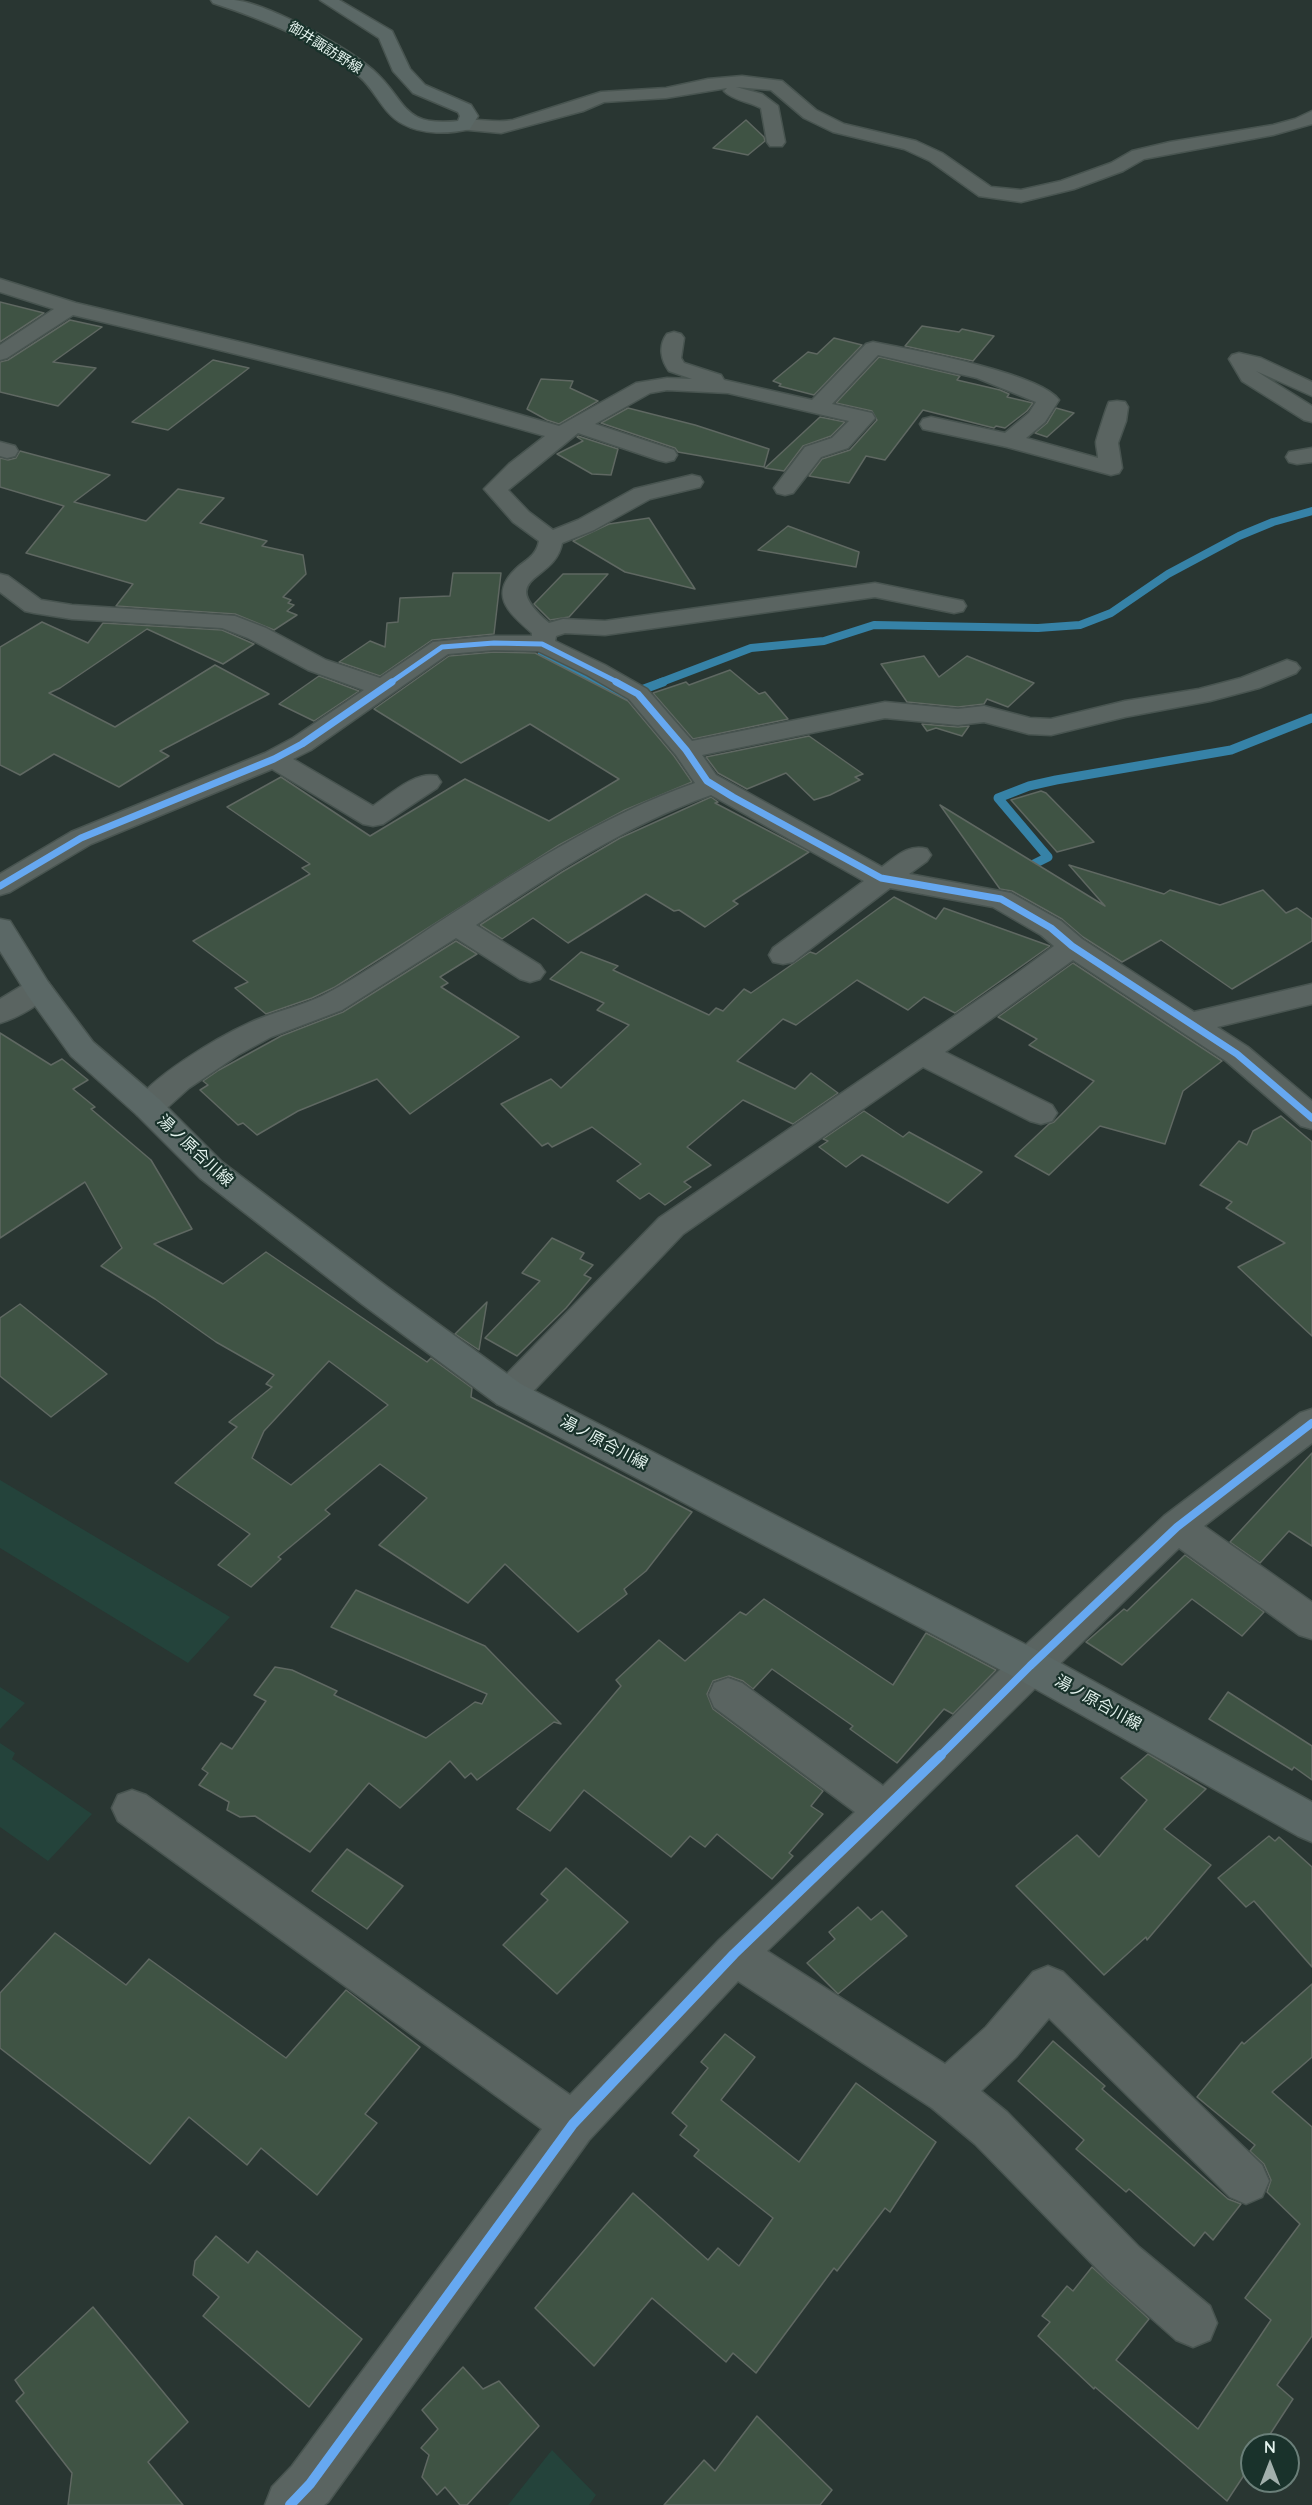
<!DOCTYPE html>
<html>
<head>
<meta charset="utf-8">
<style>
  body { margin:0 }
  #map { position:relative; width:1312px; height:2505px; overflow:hidden; background:#293632; font-family:Quicksand,sans-serif }
  canvas { display:block }
  .north { position:absolute; left:1240px; top:2433px; width:60px; height:60px; box-sizing:border-box; background:#19322b; border:2px solid #6a7f79; border-radius:50%; rotate:0deg; font-size:16px; font-weight:700; line-height:24px; text-align:center; color:#e3f2ed }
  .north::after { content:''; display:block; margin:auto; width:21px; height:27px; background:#a2b0ac; clip-path:polygon(50% 0,100% 100%,50% 72%,0 100%) }
</style>
</head>
<body>
<div id="map">
<canvas width="1312" height="2505"></canvas>
<div class="north">N</div>
</div>
<script>
const ctx = document.querySelector('canvas').getContext('2d');
ctx.lineJoin = 'round';
function paint(path, color) { ctx.fillStyle = color; ctx.fill(path, 'evenodd'); }
function stroke(path, color, width, dash) { ctx.strokeStyle = color; ctx.lineWidth = width; ctx.lineCap = dash ? 'butt' : 'round'; ctx.setLineDash(dash || []); ctx.stroke(path); }
function label(font, color, halo, rows, align = 'center') {
  ctx.font = font + ' Quicksand,"Noto Sans JP",sans-serif'; ctx.lineWidth = 4.5; ctx.setLineDash([]); ctx.textBaseline = 'middle'; ctx.strokeStyle = halo; ctx.fillStyle = color; for (const [text, x, y, turn = 0] of rows) {
    ctx.save(); ctx.translate(x, y); ctx.rotate((+turn || 0) * Math.PI / 180); ctx.textAlign = isNaN(turn) ? turn : align; if (halo) ctx.strokeText(text, 0, 0); ctx.fillText(text, 0, 0); ctx.restore();
  }
}
paint(new Path2D(`
  M0 1480 230 1617 188 1663 0 1548Z
  M0 1687 25 1703 0 1729Z
  M0 1743 15 1753 12 1759 92 1814 48 1861 0 1827Z
  M552 2450 596 2495 589 2505H508Z`), '#24433b');
stroke(new Path2D(`
  M542 654 599 683
  M659 683 751 648 824 641 874 625 1038 628 1080 625 1111 613 1168 574 1239 536 1273 522 1312 511`), '#3682a7', 8);
stroke(new Path2D(`
  M596 682 625 696 663 682
  M1024 869 1048 857 998 798 1029 786 1056 780 1231 750 1312 718`), '#3682a7', 9);
const building = new Path2D(`
  M746 120 764 137 765 141 748 155 713 148Z
  M0 302 44 313 0 342Z
  M70 320 102 327 53 362 96 368 58 406 0 392V362L8 360Z
  M922 326 959 332 962 329 994 336 973 361 905 346Z
  M834 338 862 345 814 395 779 386 781 384 773 381 808 352 817 354Z
  M879 357 960 376 957 380 1000 390 1009 394 1007 397 1033 403 1027 411 1005 428 996 426 994 428 923 410 885 460 866 456 849 483 809 476 822 459 850 450 877 420 872 411 836 403Z
  M213 360 249 368 168 430 132 422Z
  M541 379 573 381 570 388 598 401 559 424 547 420 527 409Z
  M628 408 695 425 769 449 764 467 678 452 675 448 601 423Z
  M1056 408 1074 413 1047 437 1035 433 1047 423Z
  M820 417 845 422 831 436 803 446 784 471 765 468Z
  M578 436 618 449 611 475 592 474 557 454 583 441 577 437Z
  M20 451 110 475 74 502 146 521 178 489 224 498 200 523 267 541 262 546 303 555 306 574 283 597 291 600 288 603 294 605 287 611 297 615 274 630 235 614 116 606 133 584 26 553 64 506 0 487V458L8 460 16 458Z
  M649 518 695 589 625 572 573 541 609 524Z
  M788 526 859 552 856 567 758 550Z
  M453 573H501L494 634 432 640 380 676 339 662 370 641 385 647 387 623 398 622 400 598 450 596Z
  M563 574H608L569 617 550 620 534 604Z
  M42 622 88 643 103 623 222 630 254 644 223 664 147 629 60 688 49 693 115 727 215 665 269 694 160 751 169 756 119 787 54 754 20 775 0 765V647Z
  M494 652 535 653 628 701 674 756 692 782 625 810 559 845 335 987 312 998 266 1014 235 988 248 982 193 941 310 874 302 868 310 864 227 807 281 777 370 836 465 779 549 821 619 779 530 724 461 763 374 709 449 656Z
  M924 656 939 677 967 656 1034 683 1008 707 987 699 984 704 958 707 907 702 881 664Z
  M730 670 759 694 765 692 788 719 693 739 653 693 686 682 689 685Z
  M319 676 359 691 314 721 279 704Z
  M922 724 958 727 969 726 962 736 936 728 927 731Z
  M809 736 863 774 855 777 860 780 830 795 814 800 786 773 747 789 718 773 706 757Z
  M1041 791 1046 793 1094 842 1057 852 1011 800Z
  M711 797 718 802 715 803 809 852 733 901 738 904 705 927 679 910 674 911 646 894 568 943 533 918 502 939 480 925 562 872 620 838Z
  M940 805 1105 906 1069 865 1164 894 1170 890 1220 905 1263 890 1286 913 1297 908 1312 919V941L1232 989 1161 940 1122 962 1083 937 1062 919 1012 891 1000 889Z
  M894 897 936 919 944 908 1050 946 955 1013 924 997 908 1010 857 980 796 1025 783 1019 737 1061 795 1089 811 1073 838 1093 793 1124 743 1100 687 1147 711 1165 684 1182 691 1187 665 1205 649 1193 640 1199 617 1181 641 1164 592 1127 552 1147 548 1143 542 1146 501 1104 551 1079 561 1088 629 1025 597 1010 604 1003 550 979 581 952 618 966 613 970 709 1015 716 1008 723 1011 744 989 751 993 810 952 816 954Z
  M456 941 477 954 440 977 448 983 441 987 519 1037 410 1114 377 1079 298 1111 257 1135 243 1123 238 1125 200 1090 208 1085 203 1081 219 1070 281 1036 343 1012Z
  M1073 963 1222 1061 1183 1091 1165 1144 1100 1126 1049 1175 1015 1156 1049 1124 1054 1122 1094 1081 1029 1045 1037 1039 998 1017Z
  M0 1033 51 1065 62 1059 88 1080 73 1089 95 1107 91 1109 151 1160 192 1229 154 1244 223 1284 266 1252 427 1362 431 1358 472 1388 471 1397 692 1512 646 1571 624 1589 627 1594 578 1632 505 1564 468 1603 379 1545 427 1498 380 1464 325 1510 330 1514 278 1557 281 1559 251 1587 218 1565 250 1534 175 1483 237 1427 229 1422 272 1387 266 1384 274 1375 216 1342 155 1299 101 1266 122 1248 85 1182 0 1238ZM329 1361 388 1405 291 1485 252 1458 264 1431Z
  M864 1111 903 1137 909 1132 982 1172 948 1203 862 1155 846 1167 819 1147 828 1141 823 1139Z
  M1281 1116 1312 1142V1336L1238 1267 1285 1243 1226 1208 1232 1202 1200 1185 1239 1141 1247 1145 1253 1131Z
  M552 1238 584 1253 580 1259 593 1265 584 1275 591 1278 566 1308 517 1356 485 1338 540 1281 522 1273Z
  M487 1302 479 1350 455 1334Z
  M20 1304 107 1374 51 1417 0 1376V1318Z
  M1312 1453V1546L1289 1531 1260 1563 1230 1542Z
  M1185 1555 1264 1612 1242 1636 1192 1599 1122 1665 1086 1642 1124 1609 1127 1611Z
  M356 1590 485 1646 561 1724 554 1722 477 1780 471 1773 465 1778 450 1761 400 1808 369 1783 310 1852 255 1816 240 1817 227 1810 229 1802 199 1785 208 1773 202 1769 221 1743 232 1749 266 1701 254 1695 275 1667 292 1670 337 1691 334 1695 426 1738 475 1702 482 1704 487 1694 331 1627Z
  M764 1599 893 1685 926 1633 996 1670 953 1714 944 1709 897 1763 850 1729 853 1726 772 1669 753 1689 743 1681 729 1676 713 1681 707 1694 713 1709 823 1791 811 1806 823 1814 789 1853 793 1856 772 1879 717 1834 705 1847 690 1836 671 1857 584 1790 550 1831 517 1809 621 1686 616 1680 659 1640 685 1661 740 1612 746 1615Z
  M1228 1692 1312 1746V1780L1294 1767 1292 1770 1209 1719Z
  M1148 1754 1206 1789 1164 1829 1211 1865 1147 1940 1146 1937 1104 1975 1016 1886 1077 1835 1099 1857 1147 1800 1121 1778Z
  M1269 1836 1275 1841 1279 1837 1312 1867V1967L1254 1901 1246 1907 1218 1878Z
  M347 1849 403 1886 367 1929 312 1891Z
  M566 1868 628 1922 557 1994 503 1945 548 1900 541 1894Z
  M858 1907 871 1920 882 1911 907 1936 838 1994 807 1963 835 1939 829 1932Z
  M55 1933 126 1985 149 1959 286 2058 346 1990 420 2047 365 2114 377 2123 317 2195 261 2148 247 2165 189 2117 150 2164 0 2048V1993Z
  M1312 1984V2057L1272 2092 1312 2127V2336L1277 2385 1293 2399 1263 2445H1252V2463L1227 2501 1095 2387 1094 2389 1038 2336 1050 2322 1042 2316 1067 2286 1073 2291 1092 2267 1149 2319 1116 2360 1198 2429 1271 2320 1245 2298 1300 2224 1267 2192 1271 2180 1264 2164 1250 2151 1255 2145 1197 2097 1242 2042 1244 2044Z
  M725 2034 755 2057 721 2100 799 2162 856 2083 936 2142 890 2212 885 2208 837 2271 834 2268 756 2373 733 2353 726 2362 652 2298 594 2366 535 2308 633 2193 708 2260 718 2248 739 2266 773 2218 694 2156 699 2150 680 2135 687 2126 672 2113 708 2068 701 2062Z
  M1053 2041 1105 2086 1102 2089 1186 2162 1228 2199 1241 2204 1213 2240 1205 2232 1194 2246 1129 2189 1126 2192 1076 2149 1084 2140 1018 2081Z
  M216 2236 248 2263 257 2251 362 2339 309 2407 203 2316 219 2297 193 2275 195 2261Z
  M93 2307 188 2422 148 2462 183 2505H68L72 2473 16 2401 24 2393 15 2380Z
  M463 2367 483 2389 499 2381 539 2426 467 2505H460L445 2487 437 2495 422 2477 429 2455 421 2448 438 2429 422 2410Z
  M757 2416 832 2490 820 2505H664L704 2460 715 2471Z`);
paint(building, '#3f5344');
stroke(building, '#5f6862', 1.5);
const street = new Path2D(`
  M742 76 782 81 816 110 844 124 916 141 942 153 991 187 1021 190 1061 181 1111 163 1132 151 1170 142 1273 125 1295 119 1312 111V124L1273 135 1144 159 1123 171 1074 189 1021 202 979 196 930 161 904 149 833 132 804 118 771 90 736 87 762 94 778 106 785 142 782 146H770L767 142 761 108C750 102 732 100 724 91L727 88 666 98 604 102 583 111 501 133 458 129 455 125 458 121C475 117 495 124 513 120L601 92 666 88 708 79Z
  M0 279 76 303 248 344 452 395 559 426 636 383 667 378 692 379 669 371C661 360 658 346 667 334L674 332 681 334 684 338 681 358 684 363 721 375 724 380 812 400 866 344 873 342C909 349 1040 373 1059 400L1045 422 1026 438 1098 458C1098 453 1096 447 1096 442 1097 437 1107 406 1109 402L1117 401 1125 402 1128 407 1126 421 1118 443 1122 468 1119 473 1111 475 1007 447 923 429 920 424 923 419 931 417 1005 433 1029 413 1036 402 977 378 878 355 832 404 872 413 875 418 848 448 821 457 793 493 785 495 777 493 774 488 805 447 832 438 849 421 728 393 667 390 650 393 595 424 674 450 677 455 674 460 666 462 658 460 578 433 508 490 529 512 553 530 578 520 634 489 692 475 700 477 703 482 700 487 650 499 594 530 562 543C555 583 494 575 549 623L563 619 605 621 875 583 963 601 966 606 963 611 954 613 875 597 605 635 565 633 556 636 555 641 605 665 647 689 692 741 885 702 958 709 984 706 1030 718 1051 719 1125 701 1199 689 1241 678 1287 660 1296 663 1300 668 1296 673 1259 688 1210 701 1125 717 1051 735 1029 734 984 722 958 725 885 718 702 755 716 775 882 867C897 856 908 844 927 849L931 855 927 861 909 874 1011 893 1061 921 1082 939 1194 1012 1312 984V1004L1217 1027 1248 1047 1312 1101V1129L1301 1126 1226 1061 1073 960 945 1052 1052 1105 1057 1113 1052 1121 1041 1124 1030 1121 923 1067 683 1234 521 1404 509 1408 497 1404 492 1394 497 1384 659 1218 1016 974 1054 946 1041 935 993 907 890 888 793 962 783 964 773 962 769 955 773 948 864 881 711 795C626 825 550 875 476 925L540 965 545 972 540 979 530 982 520 979 456 938 342 1010 271 1037 238 1055 189 1088 159 1115 148 1118 137 1115 132 1107C149 1078 218 1037 249 1023 273 1012 299 1007 322 996 359 977 398 950 433 926 517 872 600 816 695 783L676 755 629 699 587 675 538 651 494 650 448 654 311 750 293 759 373 806C391 794 415 771 437 776L441 782 437 788 383 824 373 826 363 824 272 769 91 844 10 892 0 895V874L71 832 265 753 293 738 364 690 308 670 248 638 222 628 72 619 34 613 25 611 0 592V574L8 576 41 600 72 605 235 616 266 628 326 660 380 678 433 642 494 636H532V633C508 612 487 594 519 566 528 559 537 554 539 541L513 522 484 489 509 464 545 436C389 391 232 352 73 315L7 358 0 360V345L54 309 0 292Z
  M1239 353 1261 358 1312 382V396L1256 371 1312 406V422L1304 420 1242 381 1229 359 1232 355Z
  M0 442 15 446 18 451 15 456 7 458 0 456Z
  M1312 448V462L1297 464 1289 462 1286 457 1289 452Z
  M38 979 48 982 53 989C43 1004 17 1018 0 1023V999L28 982Z
  M1312 1409V1443L1204 1526 1312 1602V1639L1299 1635 1179 1548C1040 1681 906 1818 767 1951L945 2064 986 2027 1033 1972 1048 1966 1063 1972 1262 2165 1269 2181 1262 2197 1246 2204 1230 2197 1049 2018 1016 2057 981 2091 1007 2112 1139 2247 1210 2306 1217 2323 1210 2340 1193 2347 1176 2340 1107 2279 975 2144 932 2108 738 1981 589 2140 328 2502 324 2505H265L272 2487 292 2466 542 2129 118 1821 112 1808 118 1795 132 1790 146 1795 570 2095 719 1940 855 1812 714 1707 709 1695 714 1683 728 1678 742 1683 883 1786 1016 1654 1164 1516 1300 1413Z`);
const secondary = new Path2D(`
  M211 0C218 0 227 0 234 0 270 4 346 47 373 70 408 101 400 127 458 121L460 116 458 112 413 93 393 71 379 38 320 0H339L392 31 410 69 425 85 471 105 478 116 470 129C449 134 423 135 403 124 383 114 376 91 360 77 318 41 265 20 213 3Z
  M0 919 10 921 48 982 93 1042 159 1099 222 1162 386 1286 521 1384 1044 1654 1312 1802V1842L1298 1836 1016 1678 497 1404 362 1304 200 1178 137 1115 71 1056 28 996 0 951Z`);
stroke(street, '#485450', 3);
stroke(secondary, '#485450', 3);
paint(street, '#5a6461');
paint(secondary, '#5b6866');
stroke(new Path2D(`
  M390 683 442 647 494 643 542 644 619 683`), '#66a8f1', 5);
stroke(new Path2D(`
  M616 682 638 694 686 750 707 781 733 797 881 878 1001 899 1051 928 1072 946 1237 1054 1312 1118
  M0 886 81 838 274 759 302 744 392 682`), '#66a8f1', 7);
stroke(new Path2D(`
  M939 1757 1030 1666 1177 1527 1312 1423`), '#66a8f1', 8);
stroke(new Path2D(`
  M290 2505 310 2484 573 2124 734 1954 941 1755`), '#66a8f1', 10);
label('14px', '#e3f2ed', '#19322b', [
  ["御井諏訪野線",325,48,32]
]);
label('16px', '#e3f2ed', '#19322b', [
  ["湯ノ原合川線",195,1151,43],
  ["湯ノ原合川線",604,1443,28],
  ["湯ノ原合川線",1098,1703,29]
]);
</script>
</body>
</html>
